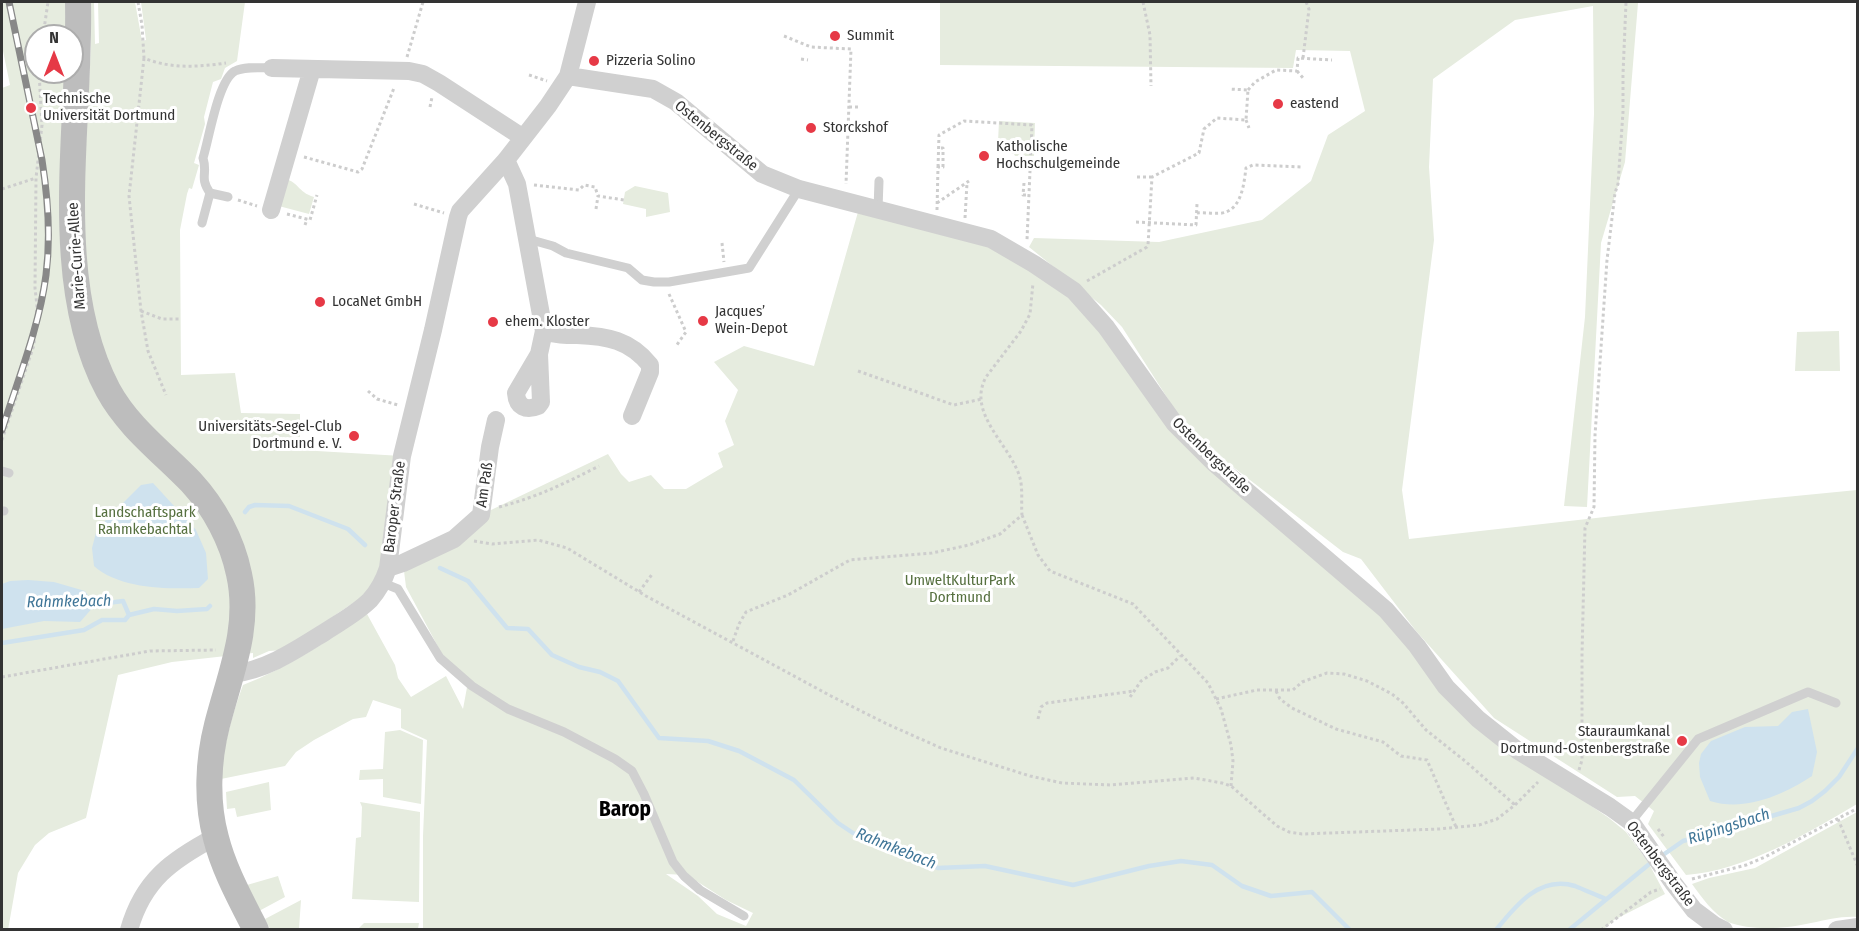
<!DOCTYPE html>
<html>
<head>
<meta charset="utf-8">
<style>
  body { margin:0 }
  #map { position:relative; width:1859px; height:931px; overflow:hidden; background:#fff; font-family:"Fira Sans Condensed",sans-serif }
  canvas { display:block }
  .frame { position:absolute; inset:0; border:3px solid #333; pointer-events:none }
  .north { position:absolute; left:24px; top:24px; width:60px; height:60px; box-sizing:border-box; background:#fff; border:2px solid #adadad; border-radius:50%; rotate:0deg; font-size:16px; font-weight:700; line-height:24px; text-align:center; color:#333 }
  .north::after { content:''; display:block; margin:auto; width:21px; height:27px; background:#e63946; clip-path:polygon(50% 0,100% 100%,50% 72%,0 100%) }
</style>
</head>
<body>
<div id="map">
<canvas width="1859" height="931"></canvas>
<div class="frame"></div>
<div class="north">N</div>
</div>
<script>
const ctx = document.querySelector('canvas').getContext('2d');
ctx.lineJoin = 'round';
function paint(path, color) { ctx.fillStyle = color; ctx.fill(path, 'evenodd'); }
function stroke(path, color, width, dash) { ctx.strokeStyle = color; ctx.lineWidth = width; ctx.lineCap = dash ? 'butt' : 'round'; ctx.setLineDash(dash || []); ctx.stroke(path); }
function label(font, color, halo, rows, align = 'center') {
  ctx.font = font + ' "Fira Sans Condensed",sans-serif'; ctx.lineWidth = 6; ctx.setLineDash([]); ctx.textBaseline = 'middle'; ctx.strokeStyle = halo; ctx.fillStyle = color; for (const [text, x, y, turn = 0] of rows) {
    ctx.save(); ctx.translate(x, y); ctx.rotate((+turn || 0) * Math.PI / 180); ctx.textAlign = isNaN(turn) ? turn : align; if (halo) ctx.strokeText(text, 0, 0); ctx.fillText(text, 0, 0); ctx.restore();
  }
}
paint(new Path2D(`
  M2 2H69L68 36H36V72H67L86 144 91 44V2H94L95 44 99 43 98 2H135L142 41 146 40 141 2H245L237 61 225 68 221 79 213 82 204 117 205 124 194 163 199 165 192 189 189 188 187 194 180 230 181 375 235 373 241 413 300 414V450L402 456 383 583 283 650 269 651 253 658V653L172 662 118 675 86 818 49 833 35 845 18 873 8 930 2 929V88L10 85 2 46Z
  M940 2H1645L1638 3 1625 162 1601 243 1587 507 1564 506 1585 317 1594 114 1593 6 1515 20 1433 79 1429 167 1434 240 1402 490 1409 539 1765 499 1857 490V804C1808 833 1744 871 1686 875L1648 824 1654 811 1635 796 1617 797 1494 718 1416 631 1361 559 1343 552 1228 463 1177 413 1122 327 1101 305 1029 247 1034 238 1159 242 1262 220 1311 181 1328 135 1365 111 1350 51 1296 50 1293 68 940 65Z
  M999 121 1035 123 1034 156H1015L1014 154 1010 153 1005 144 998 142Z
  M282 178C299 181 297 192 314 197L309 214 275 205Z
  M635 186 668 193 670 212 646 217V209L623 204 625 192Z
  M858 212 991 246 1068 295 1101 329 1145 391 1333 568 1527 762 1609 818 1626 832 1648 862 1665 894 1614 920 1603 930 423 929V836L427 740 401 728V709L373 700 366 717 353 719 314 740 296 752 285 766 221 779C223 747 232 715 243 685 287 668 328 641 367 614L395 665 398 678 411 697 446 676 463 709 468 682 443 656 406 587 403 563 491 510 608 454 621 474 629 482 651 475 664 489H686L723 467 718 453 734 445 725 421 738 390 714 362 744 346 814 366ZM666 874 687 875 726 900 753 913 746 926 717 914 698 896Z
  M1839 331 1840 371H1795L1797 332Z
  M400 730 423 740 421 804 383 797V779L359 780 360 770 383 769 385 732Z
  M269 782 271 810 237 817 235 808 227 809 226 792Z
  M360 802 420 812 419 902 352 899 356 838 361 837 362 807Z
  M1857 812V917C1841 916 1827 920 1811 923 1786 929 1751 931 1728 922 1713 913 1702 898 1692 884L1709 878 1755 868Z
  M278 876 285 897 259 911 247 885Z
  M301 900 299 929H270L265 919Z
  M364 923H419L418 929H358Z`), '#e6ecdf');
paint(new Path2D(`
  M153 483 196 530 206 553 208 579 199 588C166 589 120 589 94 566L92 548 97 529 141 485Z
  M28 580 54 582 85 591 95 605 80 622 44 621 2 629V584L10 581Z
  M1808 709 1817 752 1812 776C1783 795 1745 812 1710 801L1700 777 1699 763 1701 754 1711 741 1745 727 1778 726 1792 712Z`), '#cfe2ee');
stroke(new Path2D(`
  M245 512 249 507 255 505 289 506 348 529 365 545
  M440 568 468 581 507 628 528 629 552 655 579 667 600 672 618 681 659 738 708 741 739 751 794 780 838 823 853 833 938 868 985 866 1073 885 1149 866 1181 861 1212 865 1242 886 1271 896 1312 892 1350 930
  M92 605 123 601 129 615 154 609 177 611 207 609 210 606
  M2 643 84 630 102 620H125L129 615
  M1660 857 1683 841 1768 817 1799 808 1812 801 1825 791 1839 777 1858 748
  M1496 930C1516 905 1540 875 1575 886 1585 890 1596 895 1606 899
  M1569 930 1653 861`), '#cfe2ee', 4.5);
stroke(new Path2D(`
  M138 2 142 25 144 58C170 69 199 67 226 63
  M1143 2 1150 35 1151 86
  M43 36 48 2
  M784 36 811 47 851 49 846 184
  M407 57 423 2
  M144 58 129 196 141 311 148 351 166 395
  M1303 58 1309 9 1306 2
  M801 59 808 60
  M1297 71 1303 78
  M529 75 547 81
  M1248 90 1255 82 1276 70 1297 71 1298 58 1332 60
  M430 107 432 97
  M849 107H860
  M1246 120 1249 128
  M304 157 358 172 362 169 394 88
  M938 167 939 135 964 121 1032 125 1027 240
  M1137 177H1152
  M1024 183 1023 195H1029
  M534 185 579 190 584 185 595 187 598 196 624 200
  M2 189 36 178
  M238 200 257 206
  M937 203 969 181
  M414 204 444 213
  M596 209 598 196
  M937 210 938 167H943V148H939
  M1197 213C1205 212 1219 215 1226 212 1242 206 1244 183 1246 168L1253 165 1301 167
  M287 214 310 220 317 195
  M965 218 967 183
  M1136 222 1196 225 1197 204
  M305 225 307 219
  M722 243 724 262
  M1087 281 1147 247 1148 245 1152 177 1199 153 1204 129 1217 118 1246 120 1248 90 1229 89
  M669 294 686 332 676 346
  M141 311 162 319H180
  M858 371 954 405 982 399
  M368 391 377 399 398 405
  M2 440 34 345 37 306 35 288 36 178 42 125 39 72
  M499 507C537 497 564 484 599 466
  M1022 515 1038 555 1050 571 1133 604 1208 683 1221 709 1231 745 1233 761 1231 786
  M474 541 492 544 538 540 567 548 646 596 831 696 887 724 941 748 1030 776 1062 783 1110 785 1194 778 1222 783 1231 786 1277 826 1289 832 1302 834 1439 829 1479 825 1497 819 1515 805 1538 782
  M639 592 653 573
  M733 641 739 624 746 612 788 595 850 560 932 553 969 545 1000 534 1022 515C1021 503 1023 490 1020 478 1011 445 966 414 986 377L1021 331 1030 314 1033 283
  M2 677 150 651 216 650
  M1276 691 1280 699 1292 708 1336 729 1383 742 1401 756 1427 760 1456 827
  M1130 697 1141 681 1155 672 1168 668 1180 656
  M1216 699 1257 690H1293L1302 682 1327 673 1344 674 1367 681 1392 694 1403 703 1426 730 1465 761 1515 805
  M1038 719 1041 707 1047 703 1134 691
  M1579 770 1582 760V655L1585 528 1594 507 1595 435 1607 260 1615 193 1618 184 1623 112V74L1626 2
  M1838 819 1858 867
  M1658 829 1664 837
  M1692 879 1746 865 1765 857 1858 808
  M1601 930 1651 892 1660 889`), '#cdcdcd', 3, [3, 3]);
stroke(new Path2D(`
  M228 197 210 193C199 177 208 174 203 158 209 139 218 80 235 71 246 66 260 68 272 68
  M878 209 879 181
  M202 223 210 193
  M528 239 553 246 566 253 628 268 642 280 654 282H669L749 268 799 189
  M2 471 9 473
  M2 511H4
  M383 583 398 589 440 658 472 686 508 709 564 732 615 759 632 771 644 794 673 862 684 876 700 890 744 916
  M1631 822 1698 739 1808 692 1836 703`), '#d0d0d0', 9);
stroke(new Path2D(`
  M272 68 409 71 423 74 439 83 522 137
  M568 76 653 89 676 102 762 174 799 189 991 239 1034 264 1074 291 1106 327 1175 424 1214 463 1386 610 1417 646 1446 687 1478 719 1517 750 1610 807 1631 822 1674 884 1694 910 1714 925 1724 930
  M506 160 517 184 544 331 539 354 516 393C517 407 526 411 538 406L541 402 539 354
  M271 210 312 69
  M544 331C555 335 566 335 577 335 607 336 630 340 650 365V372L632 416
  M388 568 403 563 454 539 481 515 490 447 496 420
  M232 674C267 670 296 650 325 632 340 622 357 613 370 600 379 590 384 580 388 568L402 456 433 330 458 217 460 211 506 160 548 106 568 76 587 2
  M129 930C143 880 172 860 215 837
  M1837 930 1858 927`), '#d0d0d0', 18);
stroke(new Path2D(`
  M78 2C81 124 49 279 108 390 128 427 162 452 191 482 214 507 232 540 239 574 251 627 230 674 217 725 208 760 206 802 216 838 224 870 241 900 256 930`), '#bdbdbd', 26);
const rail = new Path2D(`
  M2 430C18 379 39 328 46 275 51 236 48 198 42 160L9 2`);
stroke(rail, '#888', 7);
stroke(rail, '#fff', 4.5, [14]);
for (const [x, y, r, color] of [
  [835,36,6,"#e63946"],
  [594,61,6,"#e63946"],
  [1278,104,6,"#e63946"],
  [31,108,6,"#e63946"],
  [811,128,6,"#e63946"],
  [984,156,6,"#e63946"],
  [320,302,6,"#e63946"],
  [703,321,6,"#e63946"],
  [493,322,6,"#e63946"],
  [354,436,6,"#e63946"],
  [1682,741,6,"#e63946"]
]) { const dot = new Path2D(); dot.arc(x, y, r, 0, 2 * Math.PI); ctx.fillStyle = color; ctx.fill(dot); stroke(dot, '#fff', 2); }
label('15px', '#333', '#fff', [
  ["Summit",847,36],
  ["Pizzeria Solino",606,61],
  ["Technische",43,99],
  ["Universität Dortmund",43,116],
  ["eastend",1290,104],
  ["Storckshof",823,128],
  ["Katholische",996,147],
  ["Hochschulgemeinde",996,164],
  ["LocaNet GmbH",332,302],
  ["Jacques’",715,312],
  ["Wein-Depot",715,329],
  ["ehem. Kloster",505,322],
  ["Universitäts-Segel-Club",342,427,"right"],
  ["Dortmund e. V.",342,444,"right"],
  ["Stauraumkanal",1670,732,"right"],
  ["Dortmund-Ostenbergstraße",1670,749,"right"]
], 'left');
label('15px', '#333', '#fff', [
  ["Ostenbergstraße",716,136,39],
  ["Marie-Curie-Allee",77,256,-94],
  ["Ostenbergstraße",1211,456,44],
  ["Am Paß",485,485,-82],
  ["Baroper Straße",395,507,-83],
  ["Ostenbergstraße",1660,864,53]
]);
label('15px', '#56703f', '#fff', [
  ["Landschaftspark",145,513],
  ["Rahmkebachtal",145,530],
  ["UmweltKulturPark",960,581],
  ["Dortmund",960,598]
]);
label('italic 16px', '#3f7597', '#fff', [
  ["Rahmkebach",69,602,-1],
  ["Rüpingsbach",1729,827,-18],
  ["Rahmkebach",896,849,22]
]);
label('bold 21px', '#000', '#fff', [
  ["Barop",625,810]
]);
</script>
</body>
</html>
